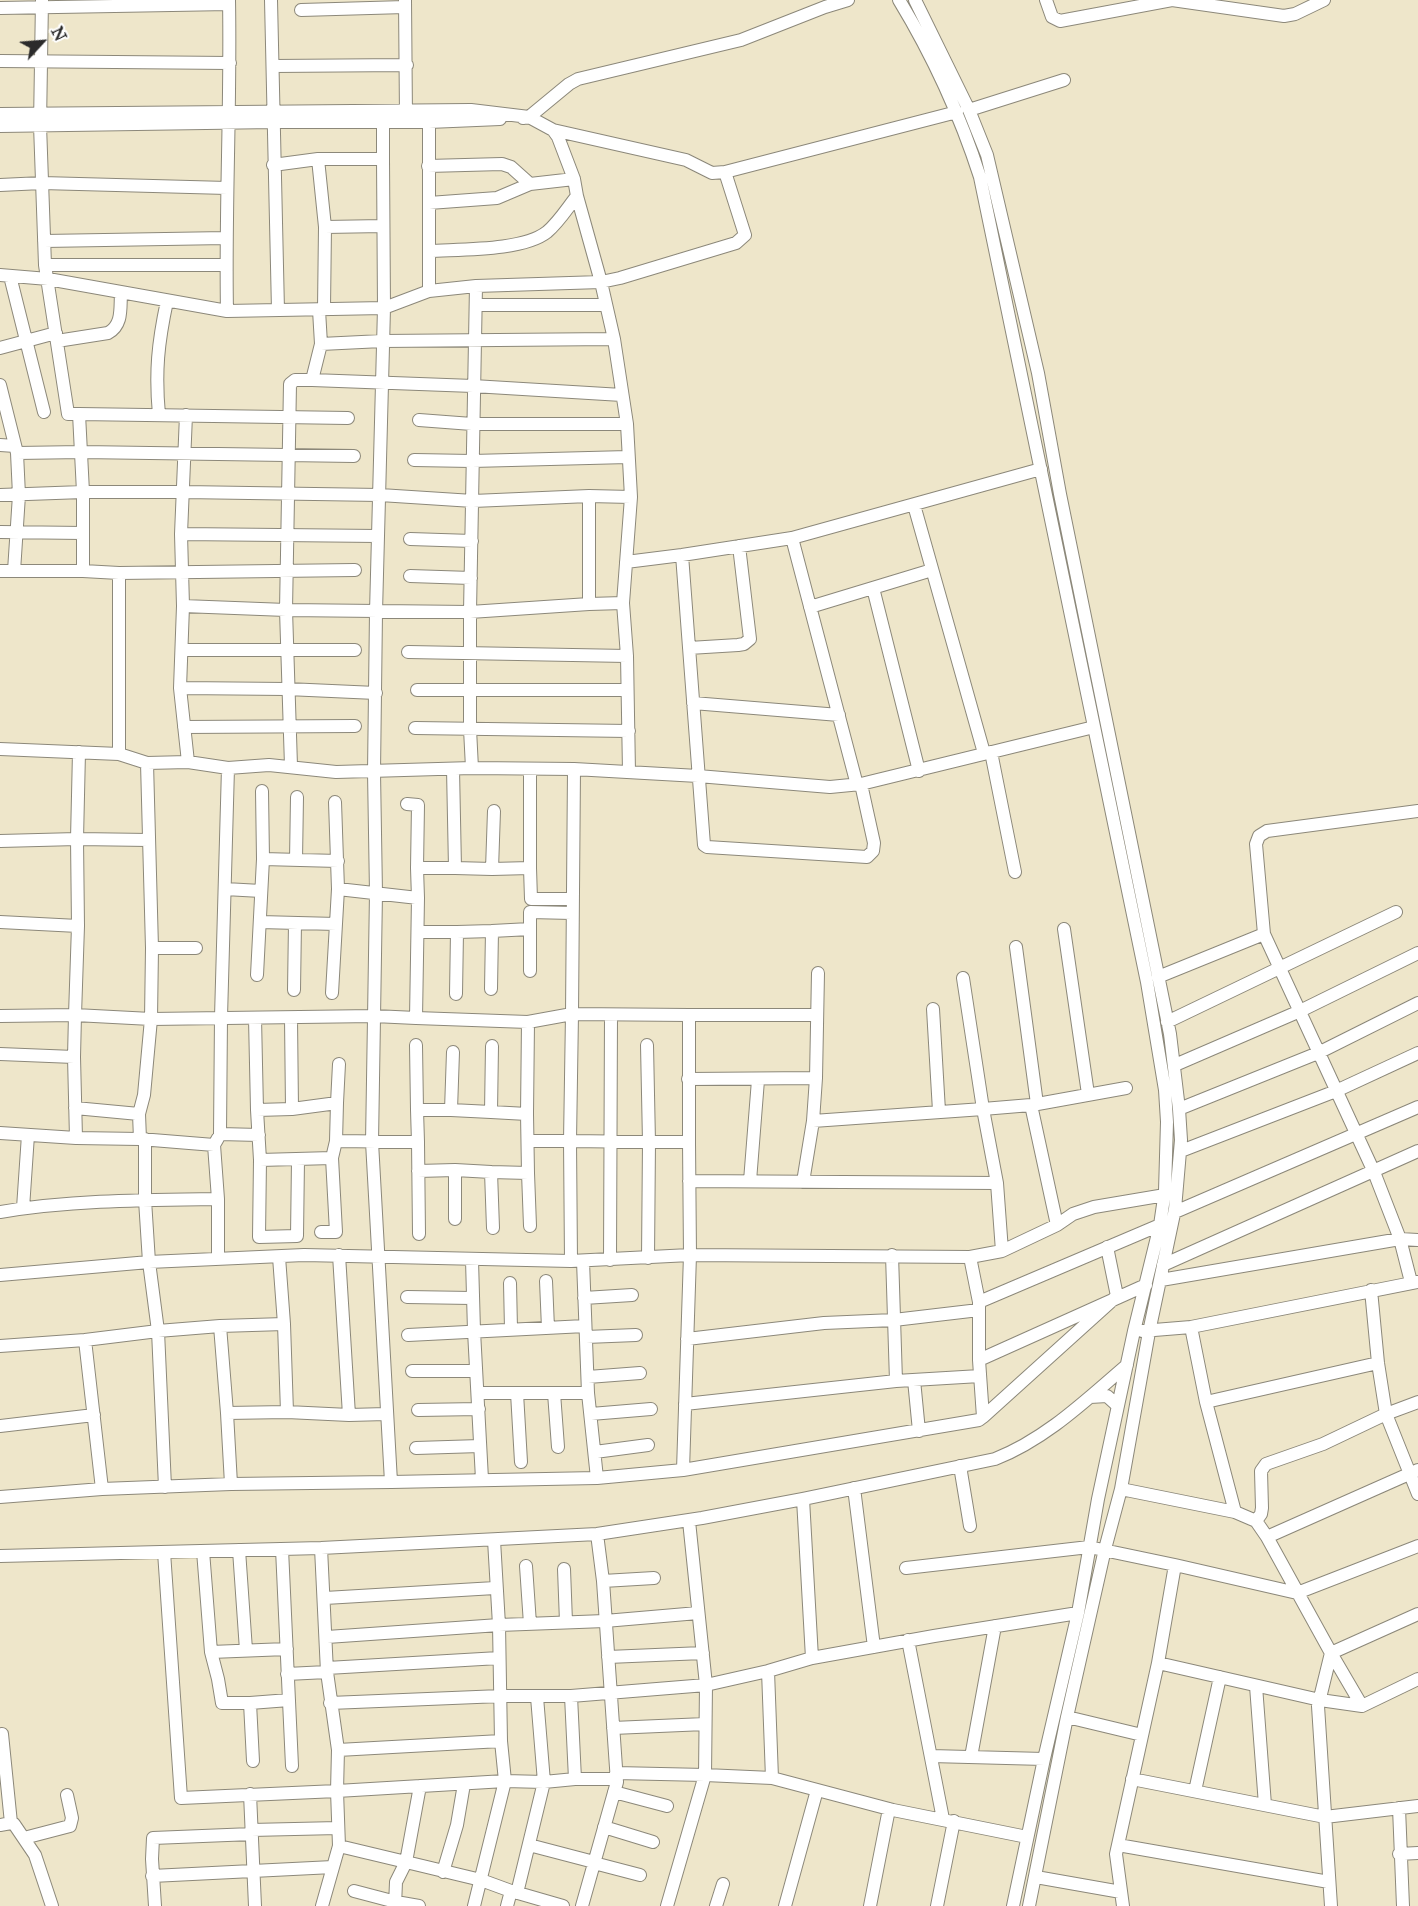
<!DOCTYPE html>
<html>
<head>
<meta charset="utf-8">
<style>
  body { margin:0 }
  #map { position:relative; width:1418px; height:1906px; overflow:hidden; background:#eee6ca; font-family:"IM FELL Great Primer",serif }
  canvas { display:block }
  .north { position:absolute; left:12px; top:12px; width:60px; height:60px; -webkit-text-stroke:4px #fff; paint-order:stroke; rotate:64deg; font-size:16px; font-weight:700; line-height:24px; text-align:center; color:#2b2b2b }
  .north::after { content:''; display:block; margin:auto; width:21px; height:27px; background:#2b2b2b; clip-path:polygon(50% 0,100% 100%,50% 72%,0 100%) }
</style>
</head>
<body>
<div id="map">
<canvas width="1418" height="1906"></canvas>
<div class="north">N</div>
</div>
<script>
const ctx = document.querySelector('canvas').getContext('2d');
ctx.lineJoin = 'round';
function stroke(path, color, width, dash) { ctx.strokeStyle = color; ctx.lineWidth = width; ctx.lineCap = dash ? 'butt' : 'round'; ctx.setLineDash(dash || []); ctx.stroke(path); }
const minor = new Path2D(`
  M42 0 40 125 45 265 68 414H79L83 492V571L119 573V754
  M271 0 278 310
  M405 0 406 117
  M899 0C933 56 960 115 980 177L1147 982 1165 1090 1167 1122 1165 1191 1160 1225 1134 1331 1098 1499 1078 1613 1044 1759 1013 1906
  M915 0 969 110 987 155 1038 373 1060 494 1170 1034 1179 1109 1181 1140 1175 1209 1149 1332 1121 1489 1105 1549 1067 1717 1029 1906
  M1046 0 1052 17 1060 21 1172 0 1284 16 1295 14 1324 0
  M0 8 229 4
  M301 10 405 7
  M0 61 230 63
  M273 66 407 65
  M969 110 1064 80
  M0 114 471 110 529 117 553 130 686 160 712 173 725 172 745 235 736 243 620 278 601 282 476 286 429 291 384 308 227 311 48 279 0 275
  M523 118 529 117 569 84 578 79 741 40 825 7 848 0
  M429 122V291
  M0 126 274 122H429L500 119
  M553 130 558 137 574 179 577 196 601 282 614 339 627 424 631 497 623 603 627 656 629 772
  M318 159 325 227 324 308
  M383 159V121
  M273 165 318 159H383L384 308 376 612 374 772 376 893 372 1142 391 1482 597 1478 683 1470 979 1420 983 1417 979 1360V1302L970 1257 1002 1251 1057 1225 1073 1214 1094 1207 1165 1195
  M428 166 502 164 511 167 530 184
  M725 172 957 112
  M0 185 42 183 227 188
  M429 203 497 198 530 184 574 179
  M325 227 383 226
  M44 241 226 238
  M429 251C460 249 523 251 547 232 559 222 568 207 577 196
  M45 265H226
  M10 276 44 412
  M477 305H606
  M319 310 321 344 312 380 473 386 622 395
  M227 311C225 208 231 104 229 0
  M57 341 108 333C123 325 120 308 121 293
  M321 344 382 341 614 339
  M0 348 56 333
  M0 385 17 453 19 495 14 571
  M79 414 348 418
  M159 415C155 372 158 343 167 301
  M186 415 181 534 183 606 180 688 188 762
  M419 420 472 424H627
  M0 445 15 446
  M17 453 82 452 354 456
  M414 460 472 461 628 457
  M0 495 83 492H184L380 495 473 501 589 496V604L470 612 286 610 183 606
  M589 496 631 497
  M914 505 984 753
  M0 532 83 533
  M181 534 378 536
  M792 538 857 785
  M410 539 472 541
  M682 555 704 845 707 847 867 857 873 851 874 843 861 784
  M626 562 682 555 792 538 1041 469
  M0 571H83
  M119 573 355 570
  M410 576 471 578
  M873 588 919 771
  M589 604 623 603
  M810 607 932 570
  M689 648 738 645 744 644 750 639 739 546
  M182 650H355
  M408 652 627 656
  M180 688 287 689 376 693
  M417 690H627
  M693 703 839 715
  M184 727 355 726
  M415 728 629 731
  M0 749 119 754 147 763 188 762 228 768 269 765 336 772 472 768 574 769 698 776 830 787 861 784 1094 727
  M991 752 1015 872
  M147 763 152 948 151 1019 374 1016 416 1018 418 898
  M291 766 286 610 290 384 295 380H312
  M228 768 221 1017 220 1134 259 1135
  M472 768 470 729V612L476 286
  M453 769 455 868 492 869
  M574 769 572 1014 689 1015V1142H649L647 1045
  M407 804 418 805 417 868H455
  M494 811 492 869 530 868V769
  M0 841 77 839 79 752
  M263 859 338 861
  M296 860 297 797
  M530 868 531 899H572
  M225 889 261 891
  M338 889 418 898 417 868
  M0 922 78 926 75 1015 0 1016
  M260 922 336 924
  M78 926 77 839 149 840
  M530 929V912L572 913
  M1064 929 1088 1094
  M492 931 530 929V971
  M418 932H457L456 994
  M457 932 492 931 491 989
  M1016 947 1037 1104
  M152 948H196
  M257 975 263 859 262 791
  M1158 977 1264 934
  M963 978 983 1109 1031 1105 1057 1225
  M294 990 295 923
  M332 993 338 889 335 802
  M933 1009 939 1111
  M689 1015H817
  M255 1018 257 1110
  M291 1018 292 1109
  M416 1018 528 1022 572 1014 570 1141 649 1142 648 1258
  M1167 1022 1396 912
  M416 1045 417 1110H451
  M492 1046 491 1112 527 1114
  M453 1052 451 1110 491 1112
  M0 1054 74 1057
  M1175 1065 1300 1011 1418 953
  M816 1078 818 973
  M688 1079 816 1078 813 1121
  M337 1103 336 1141 332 1158 260 1160 257 1110 292 1109Z
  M337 1103 339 1064
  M1032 1105 1126 1088
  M75 1108 139 1114
  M1179 1109 1318 1053 1418 1003
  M0 1133 76 1138 140 1139
  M76 1138 74 1057 75 1015 151 1019 144 1095 139 1114 140 1139 214 1145
  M336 1141 418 1142 417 1110
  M418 1142 419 1234
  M1181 1151 1336 1091 1418 1053
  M260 1160 259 1237 297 1236 298 1160
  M455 1170 491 1172 493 1228
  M418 1171 455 1170V1219
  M491 1172 528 1173 530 1226
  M528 1173 527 1114 528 1022
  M689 1181 997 1183
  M750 1181 758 1080
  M803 1182 813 1121 983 1109 997 1183 1002 1251
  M23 1208 28 1135
  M0 1212C71 1200 146 1200 218 1199
  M1175 1212 1418 1107
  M321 1232H336L332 1158
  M339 1255 349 1415 386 1414
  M892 1255 896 1381
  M218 1258V1199L214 1145 218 1138
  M472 1260 474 1331 482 1479
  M610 1260 611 1015
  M571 1261 690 1255 970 1257
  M583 1261 588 1393 597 1478
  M1163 1265 1418 1151
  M0 1275 149 1262 304 1255 571 1261 570 1141H528
  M1161 1280 1400 1239 1418 1240
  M546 1281 548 1328
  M1411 1282 1400 1239 1374 1172 1264 934 1256 844 1259 836 1267 831 1418 811
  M510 1283 511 1329
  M1371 1290 1378 1363 1386 1414 1418 1494
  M407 1297 472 1298
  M584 1298 632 1295
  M979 1302 1160 1225
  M1191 1327 1206 1402 1235 1512
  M1142 1331 1191 1327 1417 1282
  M408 1335 585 1326
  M586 1337 636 1335
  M687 1339 824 1323 894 1320 979 1310
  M85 1340 158 1331 149 1262 145 1200V1139
  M0 1346 85 1340 102 1489 0 1497
  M979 1360 1146 1285
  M412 1371H476
  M588 1377 640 1373
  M914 1380 919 1431
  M478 1393H588
  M517 1393 521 1462
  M554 1393 558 1447
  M1090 1397 1107 1396 1118 1406
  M1206 1402 1378 1363
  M685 1404 896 1381 980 1376
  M418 1410 479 1409
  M287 1412 349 1415
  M227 1413 220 1326 284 1324
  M591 1414 651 1409
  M983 1417 1117 1296 1107 1247
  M0 1426 94 1415
  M416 1448 480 1446
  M595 1452 648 1445
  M960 1466 970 1526
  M683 1470 690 1255 689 1142
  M231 1484 227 1413 287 1412 284 1324 279 1257
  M165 1487 158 1331 220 1326
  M854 1488 874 1647
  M102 1489 231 1484 391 1482
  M1121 1489 1235 1512 1256 1521 1267 1537 1331 1653 1318 1706 1331 1906
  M803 1499 812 1658 934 1636 1078 1613
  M689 1521 706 1685 768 1671 812 1658
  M1256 1521 1261 1514 1262 1508 1261 1471 1266 1464 1323 1444 1386 1414 1418 1402
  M1267 1537 1418 1470
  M282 1549 292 1766
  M239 1550 246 1650
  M203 1551 211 1652 218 1679 222 1703H250L289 1700
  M164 1552 181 1798 337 1791 338 1750 327 1672 321 1548
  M0 1556 321 1548 597 1534 702 1518 803 1499 995 1459C1046 1439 1086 1400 1127 1365
  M1175 1565 1297 1593 1418 1546
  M526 1566 530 1624
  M906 1568 1089 1547 1175 1565 1158 1663 1320 1700 1362 1706 1418 1679
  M564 1569 566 1622
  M603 1581 654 1578
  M325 1598 495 1588
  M327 1637 499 1625 605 1621 698 1613
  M908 1640 943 1819
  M211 1652 287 1649
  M608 1657 703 1653
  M327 1668 499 1658
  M768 1671 772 1778
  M287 1674 327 1672
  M1256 1686 1265 1805
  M571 1696 575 1779H616
  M250 1703 253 1761
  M330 1703 501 1696H571L706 1685 705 1775 616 1773
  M1362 1706 1331 1653 1418 1614
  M1067 1717 1142 1735
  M613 1728 705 1724
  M2 1734 11 1823
  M338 1750 501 1741
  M931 1756 1044 1759
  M971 1757 995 1626
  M1132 1779 1325 1817 1418 1806
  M420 1786 406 1862 481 1880 511 1891 563 1906
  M1195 1791 1220 1677
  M614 1792 667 1806
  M250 1794 255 1906
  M1399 1808 1403 1906
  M0 1825 11 1823 14 1824 35 1855 52 1906
  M604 1827 653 1842
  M251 1830 338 1828
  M24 1838 70 1826 72 1818 67 1795
  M529 1845 594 1862
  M1118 1845 1329 1882
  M339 1846 406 1862 396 1882 395 1906
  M1399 1854 1418 1853
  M594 1863 640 1875
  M443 1872 457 1825 464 1784
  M152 1876 333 1867
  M1036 1877 1121 1892
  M354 1891 396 1902 419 1906
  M517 1893 544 1782 537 1697
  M155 1906 152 1859 153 1838 252 1834
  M322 1906 339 1846 337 1791 505 1781 544 1782 575 1779
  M474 1906 505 1781 501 1741 499 1625 494 1540
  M507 1906 511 1891
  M582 1906 617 1782 603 1581 597 1534
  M667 1906 705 1775 772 1778 893 1810 1027 1837
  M716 1906 723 1884
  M785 1906 817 1790
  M870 1906 889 1809
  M937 1906 954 1821
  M1123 1906 1116 1854 1158 1663`);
stroke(minor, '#8c887a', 14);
stroke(minor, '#fff', 12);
</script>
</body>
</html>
